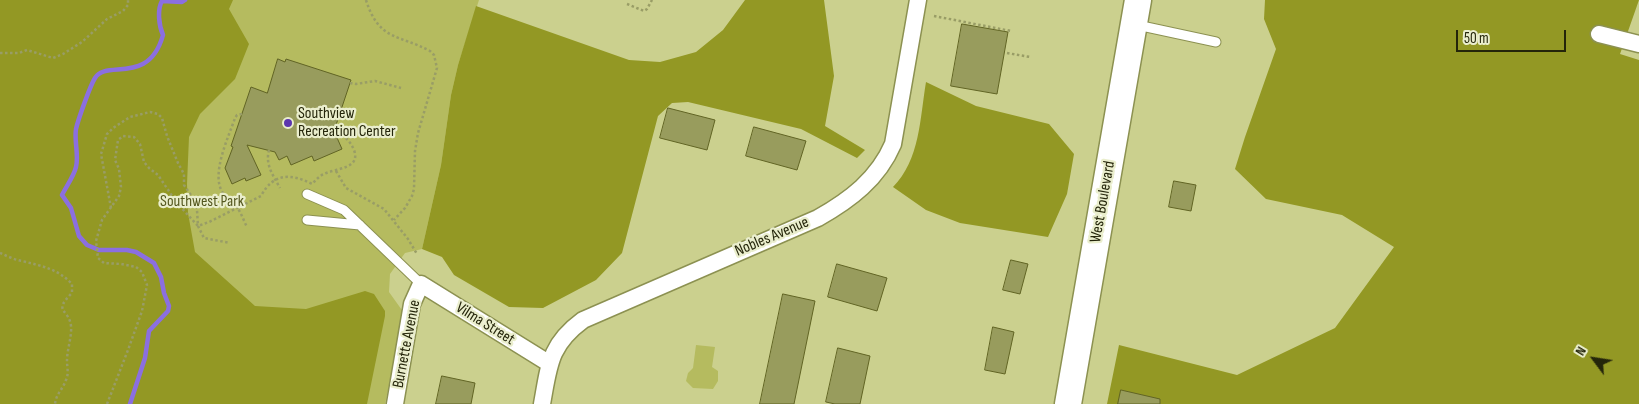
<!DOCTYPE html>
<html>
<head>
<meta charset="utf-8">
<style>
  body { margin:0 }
  #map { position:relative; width:1639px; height:404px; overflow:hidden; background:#cbd08e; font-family:"Sofia Sans Condensed",sans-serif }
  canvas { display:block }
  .north { position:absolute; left:1569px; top:334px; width:50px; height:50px; -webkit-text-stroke:4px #eaeecd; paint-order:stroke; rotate:301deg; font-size:14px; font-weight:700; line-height:20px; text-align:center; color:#24250a }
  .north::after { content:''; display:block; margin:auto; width:18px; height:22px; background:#24250a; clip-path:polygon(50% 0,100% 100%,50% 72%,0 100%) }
  .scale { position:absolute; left:1456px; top:30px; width:110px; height:22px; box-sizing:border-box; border:2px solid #24250a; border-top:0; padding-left:6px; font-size:15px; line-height:18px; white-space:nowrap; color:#24250a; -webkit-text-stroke:4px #eaeecd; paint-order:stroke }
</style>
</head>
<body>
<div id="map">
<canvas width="1639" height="404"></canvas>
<div class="north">N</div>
<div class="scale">50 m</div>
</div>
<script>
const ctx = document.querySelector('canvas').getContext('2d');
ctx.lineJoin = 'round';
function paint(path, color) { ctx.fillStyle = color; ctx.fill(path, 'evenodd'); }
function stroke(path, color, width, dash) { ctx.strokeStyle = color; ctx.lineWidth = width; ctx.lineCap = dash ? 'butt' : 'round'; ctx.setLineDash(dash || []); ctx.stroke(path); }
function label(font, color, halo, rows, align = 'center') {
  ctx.font = font + ' "Sofia Sans Condensed",sans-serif'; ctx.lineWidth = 4.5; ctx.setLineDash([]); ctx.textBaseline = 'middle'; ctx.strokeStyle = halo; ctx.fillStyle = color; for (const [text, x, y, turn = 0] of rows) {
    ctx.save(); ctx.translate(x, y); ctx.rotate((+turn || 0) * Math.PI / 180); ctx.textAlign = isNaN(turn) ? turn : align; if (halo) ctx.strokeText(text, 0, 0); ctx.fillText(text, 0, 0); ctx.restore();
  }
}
paint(new Path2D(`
  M0 0H479L458 65 451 95 441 165 422 249 405 253 390 274 389 292 404 313 385 404H0Z
  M696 345 715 347 712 367 718 371V381L713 389 693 388 686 381 688 373 693 368Z`), '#b5bb5f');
paint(new Path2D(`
  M0 0H233L229 9 249 44 235 79 200 114 189 137 187 184 188 213 195 252 255 306 306 309 365 291 374 294 385 311V316L367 404H0Z
  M745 0H824L834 76 825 126 865 150 857 158 801 129 688 102 672 103 658 116 622 253 596 280 543 308 509 307 454 275 442 257 422 249 441 165 451 95 458 65 476 6 629 60 660 62 696 52 723 30Z
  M1265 0H1639L1620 54 1639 60V404H1107L1119 345 1237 375 1335 328 1394 247 1342 215 1266 199 1235 169 1245 137 1276 49 1264 19Z
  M926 82 976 106 1049 124 1074 154 1067 194 1048 237 960 223 926 210 893 187C920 160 920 118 926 82Z`), '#939824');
stroke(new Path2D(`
  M130 404 145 358 149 331 168 311 169 306 164 293 161 277 154 263 136 252 127 250H99L87 245 79 236 71 208 62 195C66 187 74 176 76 167 79 155 74 141 76 129 78 120 90 86 95 78 106 59 149 86 163 35 159 26 157 10 162 1L182 2 185 0`), '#8b6fe0', 4.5);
const building = new Path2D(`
  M962 24 1008 32 997 94 951 86Z
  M278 59 285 62 286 59 351 80 334 131 342 149 314 161 312 156 291 165 287 156 279 160 275 152 247 145 261 175 246 181 245 178 232 184 225 168 233 147 231 146 251 87 267 93Z
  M668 108 715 120 707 150 660 138Z
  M754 127 806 141 797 170 746 156Z
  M1174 181 1196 185 1191 211 1169 207Z
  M1011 260 1028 264 1020 294 1003 290Z
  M837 264 887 278 877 311 828 297Z
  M783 294 815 301 794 404H760Z
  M993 327 1014 332 1005 374 985 370Z
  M838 348 870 356 860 404H835L826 402Z
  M442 376 475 383 471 404H436Z
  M1121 390 1160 399V404H1118Z`);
paint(building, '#989c5d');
stroke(building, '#616424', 1);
const lane = new Path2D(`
  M1137 25 1216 42
  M307 194 344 210 421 284
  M307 220 360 225`);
const street = new Path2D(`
  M1599 34 1639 44
  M395 404 412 304 421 284 550 364
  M542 404C549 366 549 345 583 320L818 218C850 200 878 179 893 144L918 0`);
const primary = new Path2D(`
  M1068 404 1138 0`);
stroke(lane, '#8c9151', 11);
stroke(street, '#8c9151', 19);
stroke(primary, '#8c9151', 29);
stroke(new Path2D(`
  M366 0C379 41 398 34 430 51L434 55 437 68 418 133 415 151 414 189 412 196 405 208 394 220
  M627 4 644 11 647 9 652 0
  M934 16 1011 31
  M0 53H19L27 50 53 58 63 54 82 42 107 19 123 11 128 5V0
  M1007 53 1030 57
  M350 83 356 84 375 81 401 88
  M242 114 237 115 235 118C229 136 210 175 223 193 226 197 231 199 234 203 240 210 243 219 247 227
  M269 150C265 165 273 175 280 188
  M336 171 346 188 384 209 408 239 417 254
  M111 208 101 154 107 134 113 128 130 117 150 112 158 114 162 118 167 136 178 163 184 174V185L195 201 197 210 198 226 204 238 230 243
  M0 253C7 256 15 260 22 261 42 266 58 269 72 284V293C52 313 69 308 71 326 72 337 67 349 67 361 67 367 69 374 66 380 63 389 56 394 55 404
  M107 404 128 350 142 311 147 285 142 272 136 267 121 264 104 263 98 258 96 241 102 220 119 196 121 187 119 169 115 160 118 140 123 136 134 137 140 144 144 162 149 168 158 175 177 203 198 226 209 222 261 196C273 173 291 173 312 184 316 180 319 176 324 174 336 168 361 169 354 150 350 140 343 135 334 131`), '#999d66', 2.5, [2.5, 2.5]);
stroke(lane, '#fff', 9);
stroke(street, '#fff', 16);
stroke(primary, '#fff', 26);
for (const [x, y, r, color] of [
  [288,123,5,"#5c36ae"]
]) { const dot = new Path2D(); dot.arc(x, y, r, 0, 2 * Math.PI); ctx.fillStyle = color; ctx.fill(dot); stroke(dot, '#eaeecd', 2); }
label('16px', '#24250a', '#eaeecd', [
  ["Southview",298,114],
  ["Recreation Center",298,132]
], 'left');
label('16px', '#54571f', '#eaeecd', [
  ["Southwest Park",202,202]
]);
label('16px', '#24250a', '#eaeecd', [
  ["West Boulevard",1103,202,-80],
  ["Nobles Avenue",772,237,-23],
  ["Vilma Street",485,324,32],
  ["Burnette Avenue",407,344,-79]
]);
</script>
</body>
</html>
